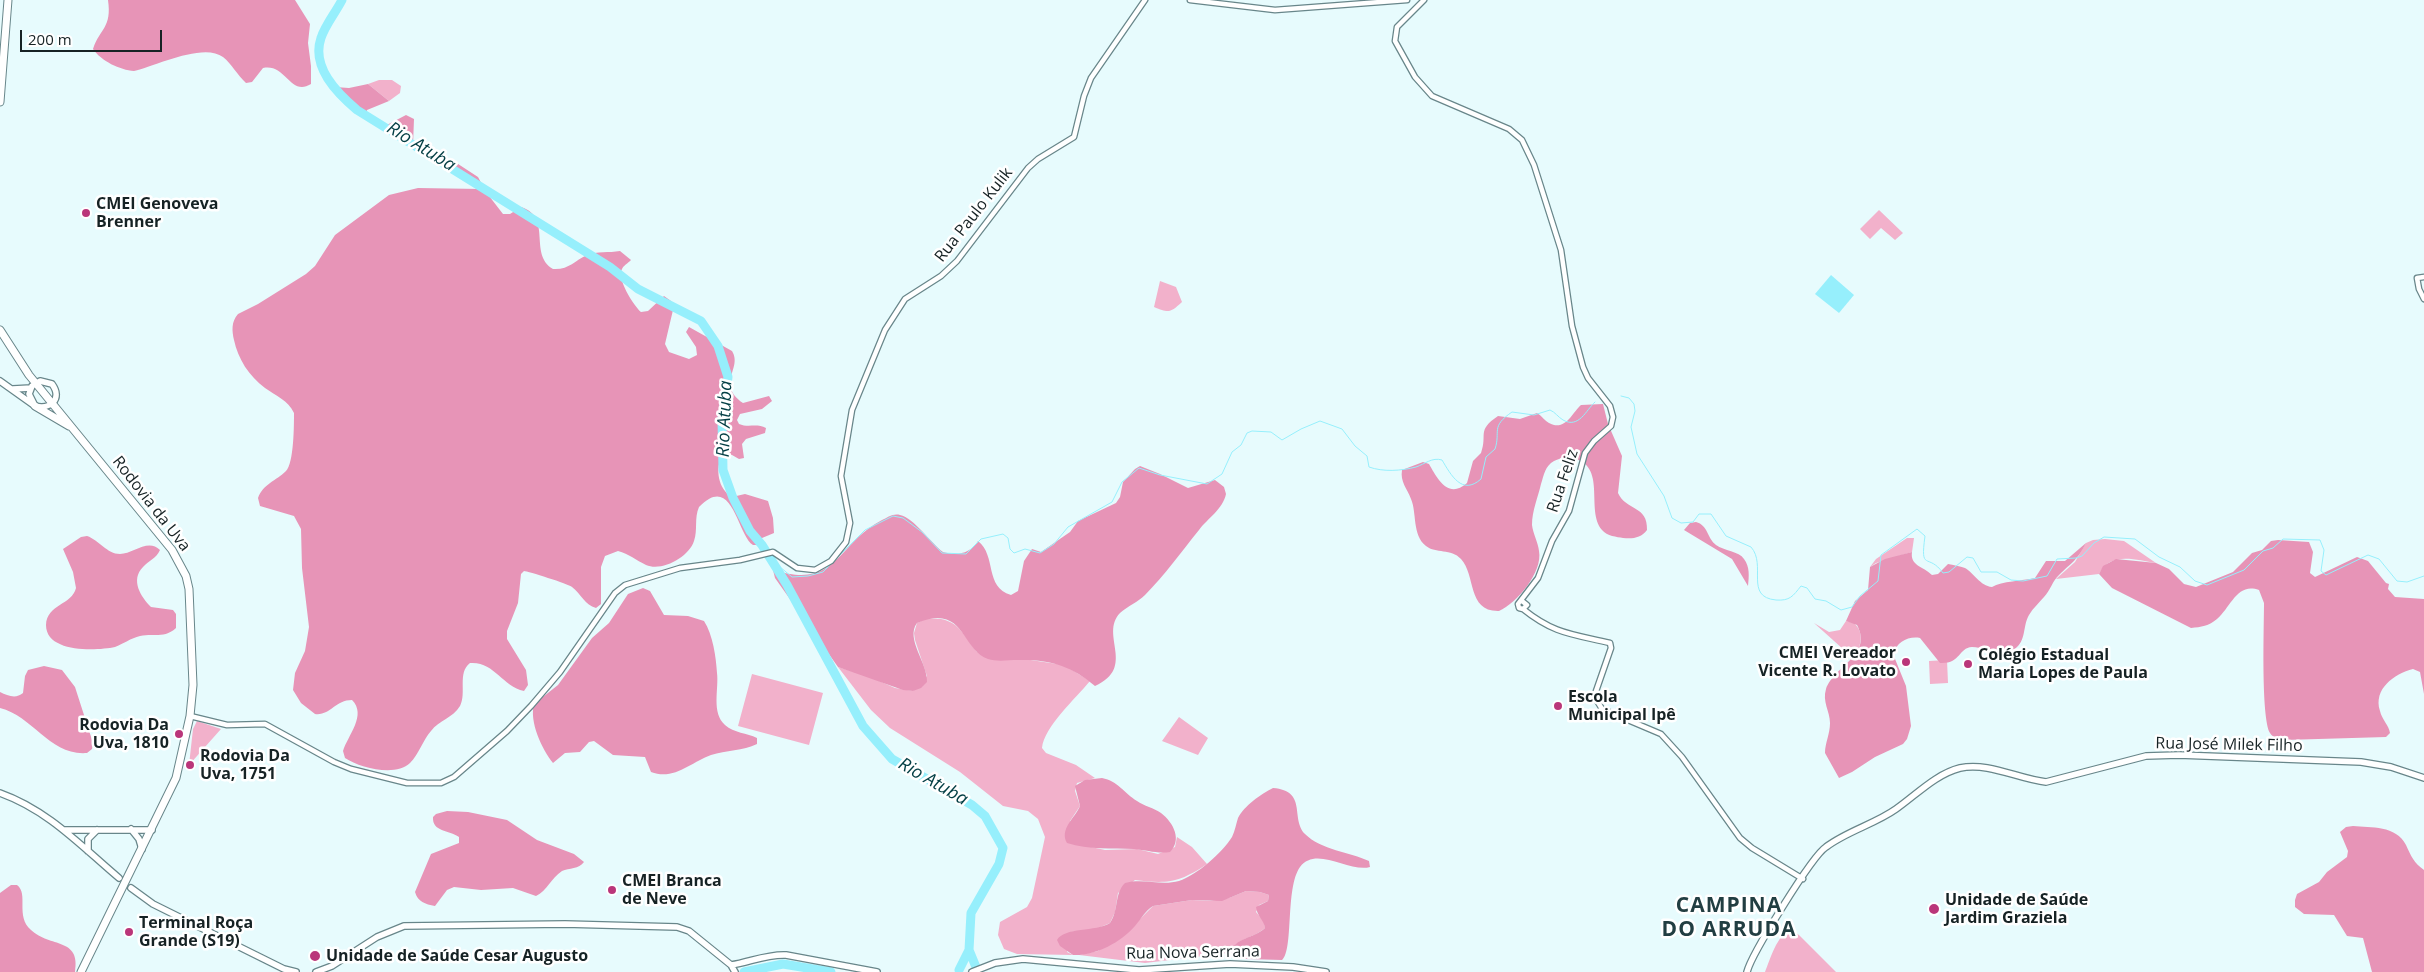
<!DOCTYPE html>
<html>
<head>
<meta charset="utf-8">
<style>
  body { margin:0 }
  #map { position:relative; width:2424px; height:972px; overflow:hidden; background:#e7fbfd; font-family:"Open Sans",sans-serif }
  canvas { display:block }
  .scale { position:absolute; left:20px; top:30px; width:142px; height:22px; box-sizing:border-box; border:2px solid #162224; border-top:0; padding-left:6px; font-size:15px; line-height:18px; white-space:nowrap; color:#162224; -webkit-text-stroke:4px #fff; paint-order:stroke }
</style>
</head>
<body>
<div id="map">
<canvas width="2424" height="972"></canvas>
<div class="scale">200 m</div>
</div>
<script>
const ctx = document.querySelector('canvas').getContext('2d');
ctx.lineJoin = 'round';
function paint(path, color) { ctx.fillStyle = color; ctx.fill(path, 'evenodd'); }
function stroke(path, color, width, dash) { ctx.strokeStyle = color; ctx.lineWidth = width; ctx.lineCap = dash ? 'butt' : 'round'; ctx.setLineDash(dash || []); ctx.stroke(path); }
function label(font, color, halo, rows, align = 'center') {
  ctx.font = font + ' "Open Sans",sans-serif'; ctx.lineWidth = 5; ctx.setLineDash([]); ctx.textBaseline = 'middle'; ctx.strokeStyle = halo; ctx.fillStyle = color; for (const [text, x, y, turn = 0] of rows) {
    ctx.save(); ctx.translate(x, y); ctx.rotate((+turn || 0) * Math.PI / 180); ctx.textAlign = isNaN(turn) ? turn : align; if (halo) ctx.strokeText(text, 0, 0); ctx.fillText(text, 0, 0); ctx.restore();
  }
}
paint(new Path2D(`
  M379 80H392L401 86 400 93 389 101 368 84Z
  M1879 210 1903 233 1895 240 1881 228 1870 239 1860 229Z
  M1160 281 1176 287 1182 302C1170 313 1169 313 1154 307Z
  M1907 538H1914L1912 552 1876 563 1870 567 1876 559Z
  M2105 539 2124 541 2156 563C2136 560 2110 551 2099 574L2056 579 2075 562 2086 543 2093 540Z
  M925 619C956 616 960 630 977 652L1064 665 1090 681C1076 698 1044 727 1042 748L1046 753 1076 765 1095 778 1077 783 1075 791 1080 806 1070 821 1091 847 1105 850 1137 849 1158 854 1175 847 1177 837 1192 847 1207 864C1179 883 1167 884 1135 880L1118 893 1115 912 1110 923 1096 929 1071 932 1067 952 1073 955 1017 954 1004 949 998 935 1000 922 1027 907 1032 898 1045 837 1038 819 1028 811 1003 806 960 772 890 728 871 710 838 667 868 676 895 688 913 691 927 676 915 640 914 633 917 623Z
  M1846 621 1854 623C1865 633 1861 648 1853 658L1814 623 1829 632 1840 630Z
  M1947 660 1948 683 1930 684 1929 661Z
  M752 674 823 693 809 745 738 726Z
  M1179 717 1208 738 1198 755 1162 741Z
  M197 721 221 729 189 765 193 729Z
  M1246 891 1260 892 1269 895 1268 901 1259 905 1256 912 1264 921 1265 928C1254 938 1235 939 1229 953L1145 963 1079 955 1098 951 1124 935 1153 906 1192 900 1210 901 1229 898Z
  M1791 930 1799 935 1836 972H1765C1770 960 1777 934 1791 930Z`), '#f2b1cb');
paint(new Path2D(`
  M108 0H295L310 24 308 43 311 66V84C290 97 286 63 263 68L252 82 246 83C237 75 232 64 223 57 204 42 155 66 134 71 120 70 101 61 93 49 100 28 112 28 108 0Z
  M368 84 389 101 367 110 366 117 351 106 335 87 349 88Z
  M406 115 414 119 413 145 383 127Z
  M455 162 478 177 486 192 503 214H510L521 207C553 217 528 254 553 269 569 270 574 261 587 255 597 251 609 253 620 251L631 260C628 263 623 266 622 269 616 278 634 306 641 312L648 311 664 296 671 301 673 310 665 344 669 352 689 359 697 355 696 347 686 332 689 327 732 351C743 369 715 383 743 403L769 396 772 401 762 409 740 414 737 420 739 424C748 428 757 423 766 428L765 433 746 439 742 444 744 458 739 459 732 455H722C715 469 718 489 732 497L745 494 768 501 773 518 774 533 762 538 759 545H753C737 535 733 472 699 507 694 518 698 530 694 541 689 557 662 572 646 565 636 560 629 554 618 551L605 556 601 567V604L596 608C585 605 581 594 572 587 569 584 527 571 524 571L521 574 518 603 507 631V639L526 670 528 685 524 691C502 686 494 661 470 663 457 673 467 693 460 706 453 718 439 720 431 731 423 740 419 754 410 763 396 777 360 768 345 758L343 751C348 735 367 715 352 700 335 700 330 716 315 714L301 703 293 690 295 673 305 651 309 627 302 568 301 529 294 516 260 506 258 498C263 484 276 481 286 471 294 463 294 425 294 413 288 400 276 396 265 388 249 376 238 359 234 340 232 331 231 322 238 314L258 304 306 274 315 266 335 235 389 195 418 188 481 189 483 186 480 183 446 165Z
  M1603 404 1608 424 1622 456 1618 493C1626 511 1648 505 1647 530 1641 538 1633 539 1623 538 1617 537 1607 536 1602 530 1585 510 1608 465 1572 458 1566 457 1559 458 1554 461 1545 466 1544 475 1541 484 1538 497 1532 511 1532 525 1533 534 1538 542 1539 551 1543 572 1517 603 1499 611 1467 612 1476 575 1461 559 1451 548 1436 554 1426 546 1412 535 1417 513 1411 499 1407 488 1400 482 1402 470L1423 462 1429 464C1437 478 1448 500 1467 483L1473 461 1481 453C1488 434 1476 431 1498 416L1520 419 1537 413C1542 416 1545 421 1549 423 1565 432 1572 413 1581 405Z
  M1140 466 1160 474 1188 488 1215 480 1224 487 1226 494C1223 509 1208 518 1199 530 1181 552 1165 575 1145 595 1138 602 1128 606 1120 613 1099 635 1137 667 1095 686 1072 666 1049 659 1018 660 1008 660 997 662 988 659 961 650 965 603 917 623 905 639 928 663 927 682L921 688 913 691 903 690 838 667 775 578 773 570C838 590 835 545 882 520 887 518 893 513 900 515 914 518 931 543 943 552 957 556 970 554 978 541 997 556 984 587 1011 595L1018 591 1024 561 1032 549 1041 552 1070 532 1078 521 1116 503 1120 497 1123 482 1135 469Z
  M1696 522C1708 525 1707 538 1716 545 1724 551 1739 551 1744 559 1750 567 1749 576 1748 586L1732 559 1684 530 1690 523Z
  M87 536C99 540 107 554 120 554 133 554 148 538 160 550 156 559 149 560 143 567 130 580 141 597 151 607L173 610 176 614V628C164 639 154 633 140 636 131 638 123 644 115 647 96 651 46 653 46 625 47 604 72 605 76 588L73 572 63 549 81 537Z
  M2278 540 2309 542 2313 552 2310 573 2315 577 2357 557 2368 561 2386 583 2389 584 2388 589 2395 597 2424 599V694L2420 672 2413 669C2394 674 2373 689 2380 711 2382 720 2389 725 2390 733L2386 737 2284 740C2279 739 2273 738 2270 733 2261 717 2264 627 2264 603L2259 590C2237 582 2231 607 2217 619 2209 626 2201 627 2191 628L2112 588 2099 574 2103 566 2116 559 2156 563 2169 569 2184 584 2196 587 2233 572 2252 553 2262 550 2271 541Z
  M2086 543C2077 561 2072 562 2059 575 2053 580 2050 591 2044 597 2039 603 2033 608 2029 615 2023 625 2026 639 2017 647 2003 660 1987 647 1972 647 1958 648 1961 664 1940 663L1920 638C1908 636 1897 642 1893 654L1906 686 1911 726 1907 739 1903 744 1875 757 1852 772 1839 778 1825 753C1825 743 1830 734 1830 723 1830 711 1822 702 1826 689 1835 665 1873 655 1857 625L1846 621 1855 601 1868 590 1870 567 1885 559 1912 552C1910 566 1923 566 1932 575L1938 574 1948 564C1953 565 1960 566 1965 568 1974 573 1980 586 1992 587 2002 581 2022 581 2035 578L2046 561H2065Z
  M643 588 650 591 664 615 688 616 704 621C713 635 716 657 717 673 719 689 711 713 725 725 734 733 747 733 757 738V744C743 751 726 750 711 755 691 762 674 781 651 772L645 757 613 755 594 741 589 742 580 752 565 753 553 763C542 749 529 722 534 704L558 685 592 638 609 623 628 594Z
  M44 666 62 670 75 687 93 743 92 749 87 753C50 756 33 716 0 708V692C8 696 16 699 23 693L25 676 28 670Z
  M1102 778C1118 781 1124 793 1137 801 1144 806 1154 808 1161 813 1174 823 1182 840 1170 852 1157 854 1147 850 1134 849 1112 848 1089 850 1067 843 1059 829 1075 818 1080 806L1075 786 1085 780Z
  M1273 788C1308 791 1290 818 1305 834 1321 850 1350 852 1369 861L1370 867C1350 873 1316 845 1300 867 1285 888 1294 950 1282 960L1246 959 1229 953C1236 937 1253 939 1265 928 1264 920 1257 916 1256 907L1268 901 1269 895 1260 892 1246 891 1222 901 1192 900 1153 906C1145 911 1141 919 1135 926 1120 943 1095 956 1073 955L1060 946 1057 940C1064 927 1096 932 1110 923 1119 910 1114 894 1125 883 1143 878 1161 886 1179 881 1197 875 1222 853 1232 837 1235 831 1236 824 1238 818 1244 806 1261 794 1273 788Z
  M447 811 468 812 507 820 537 840 574 854 584 862C579 869 569 868 562 871 551 878 547 891 536 896L513 888 481 890 454 887 447 890 435 906C425 904 418 902 415 892L431 854 459 843V837C449 830 432 832 433 817L436 814Z
  M2353 826C2371 828 2396 825 2406 845 2411 856 2414 863 2424 870V972H2372L2363 938 2347 936 2334 915 2304 914 2295 907V900L2297 894 2319 882 2327 872 2347 857 2348 851 2340 832 2346 827Z
  M11 885H17C29 894 15 916 31 930 50 948 81 937 75 972H0V893Z`), '#e794b7');
paint(new Path2D(`
  M1831 275 1854 295 1839 313 1815 294Z`), '#96effc');
stroke(new Path2D(`
  M1621 396 1629 398 1634 404 1635 411 1631 427 1637 454 1664 496 1672 518 1681 523 1693 522 1699 514H1711L1726 536 1751 547C1767 565 1744 597 1776 600 1790 601 1793 596 1801 586L1807 588 1815 599 1826 601 1841 610 1852 607 1860 596 1878 581 1881 555 1917 529 1925 536C1920 573 1928 552 1943 573L1949 572 1967 557 1973 558 1981 572H1997L2011 580 2023 581 2047 576 2057 559 2076 558 2082 556 2094 543 2104 537 2135 539 2159 557 2180 567 2195 581 2207 585 2244 570 2263 551 2273 548 2283 539 2320 540 2324 550 2321 571 2326 575 2368 555 2379 559 2397 581 2407 582 2424 576
  M767 556 792 577 808 576 823 572 865 530 893 516 903 518 922 532 942 553 966 554 981 539 1003 534 1008 538 1010 549 1014 553 1025 549 1040 553 1054 544 1068 527 1112 502 1122 482 1139 468 1160 475 1207 484 1222 474 1232 452 1241 445 1247 433 1252 431 1271 432 1282 440 1301 429 1320 421 1342 429 1355 446 1367 456 1369 467C1383 472 1401 471 1416 467 1425 464 1432 457 1442 460 1451 475 1462 496 1481 479L1486 457 1495 449C1501 431 1490 427 1512 412L1534 415 1550 410C1555 412 1558 417 1563 420 1579 429 1586 410 1595 402`), '#96effc', 1);
stroke(new Path2D(`
  M342 0C336 12 325 25 321 38 311 67 337 93 357 110L610 267 638 289 701 321 718 346 728 377 722 419 723 470 733 498 750 531 762 545 787 585 863 726 892 759 972 805 985 816 1003 848 999 864 971 913 969 950 978 972
  M959 970 969 950
  M744 972 783 964 831 972`), '#96effc', 9);
const minor = new Path2D(`
  M1190 0 1275 10 1407 0
  M1424 0 1397 27 1395 41 1415 77 1432 96 1509 129 1522 140 1534 165 1561 250 1572 326 1583 367 1588 378 1610 406 1613 417 1611 426 1594 441 1585 453 1569 511 1552 541 1538 578 1518 604 1519 608 1523 609 1527 605 1522 601
  M2424 277 2417 278 2419 289 2424 299
  M1523 609C1554 634 1572 634 1610 643L1611 648 1595 694 1596 699 1602 709 1661 734 1682 757 1740 838 1752 848 1803 879
  M190 716 227 725 265 724 334 762 351 769 407 783H441L454 777 507 731 531 706 560 672 615 593 625 585 680 568 740 560 773 552 797 568 815 570 831 561 846 542 850 523 841 476 852 410 885 330 905 299 941 276 957 261 1028 168 1038 159 1074 137 1084 96 1091 78 1145 0`);
const major = new Path2D(`
  M0 381 35 406C50 410 63 399 52 384L40 381 32 386 29 394 35 406
  M13 389 31 388
  M0 793C48 810 81 846 119 878
  M131 829 139 839 142 849
  M65 830H152
  M88 851V839L97 830
  M131 888 153 904 284 969 296 972
  M731 965C750 962 767 954 786 955L877 972
  M316 972 332 966 377 937 404 926 565 924 677 927 689 931 731 965 735 972
  M972 972 995 963 1023 959 1139 970 1230 964 1293 967 1326 972
  M1747 972C1751 955 1812 856 1826 847 1847 831 1875 824 1896 809 1916 795 1936 774 1960 768 1989 762 2018 779 2046 782L2146 756 2179 755 2361 762 2391 767 2424 778`);
const highway = new Path2D(`
  M0 102 8 0
  M0 330 29 375 172 550 186 576 189 589 193 685 190 716 176 778 81 972
  M35 406 69 426`);
stroke(minor, '#68868a', 7);
stroke(major, '#68868a', 8);
stroke(highway, '#68868a', 9);
stroke(minor, '#fff', 4.5);
stroke(major, '#fff', 5.5);
stroke(highway, '#fff', 7);
for (const [x, y, r, color] of [
  [86,213,5,"#ba367a"],
  [1906,662,5,"#ba367a"],
  [1968,664,5,"#ba367a"],
  [1558,706,5,"#ba367a"],
  [179,734,5,"#ba367a"],
  [190,765,5,"#ba367a"],
  [612,890,5,"#ba367a"],
  [1934,909,6,"#ba367a"],
  [129,932,5,"#ba367a"],
  [315,956,6,"#ba367a"]
]) { const dot = new Path2D(); dot.arc(x, y, r, 0, 2 * Math.PI); ctx.fillStyle = color; ctx.fill(dot); stroke(dot, '#fff', 2); }
label('bold 16px', '#162224', '#fff', [
  ["CMEI Genoveva",96,204],
  ["Brenner",96,222],
  ["CMEI Vereador",1896,653,"right"],
  ["Vicente R. Lovato",1896,671,"right"],
  ["Colégio Estadual",1978,655],
  ["Maria Lopes de Paula",1978,673],
  ["Escola",1568,697],
  ["Municipal Ipê",1568,715],
  ["Rodovia Da",169,725,"right"],
  ["Uva, 1810",169,743,"right"],
  ["Rodovia Da",200,756],
  ["Uva, 1751",200,774],
  ["CMEI Branca",622,881],
  ["de Neve",622,899],
  ["Unidade de Saúde",1945,900],
  ["Jardim Graziela",1945,918],
  ["Terminal Roça",139,923],
  ["Grande (S19)",139,941],
  ["Unidade de Saúde Cesar Augusto",326,956]
], 'left');
label('16px', '#162224', '#fff', [
  ["Rua Paulo Kulik",974,215,-52],
  ["Rua Feliz",1563,481,-71],
  ["Rodovia da Uva",151,504,52],
  ["Rua José Milek Filho",2229,745,1],
  ["Rua Nova Serrana",1193,953,-1]
]);
label('italic 18px', '#033e44', '#fff', [
  ["Rio Atuba",421,147,32],
  ["Rio Atuba",725,419,-88],
  ["Rio Atuba",933,782,30]
]);
ctx.letterSpacing = '1px';
label('bold 21px', '#223e42', '#fff', [
  ["CAMPINA",1729,906],
  ["DO ARRUDA",1729,930]
]);
ctx.letterSpacing = '0px';
</script>
</body>
</html>
